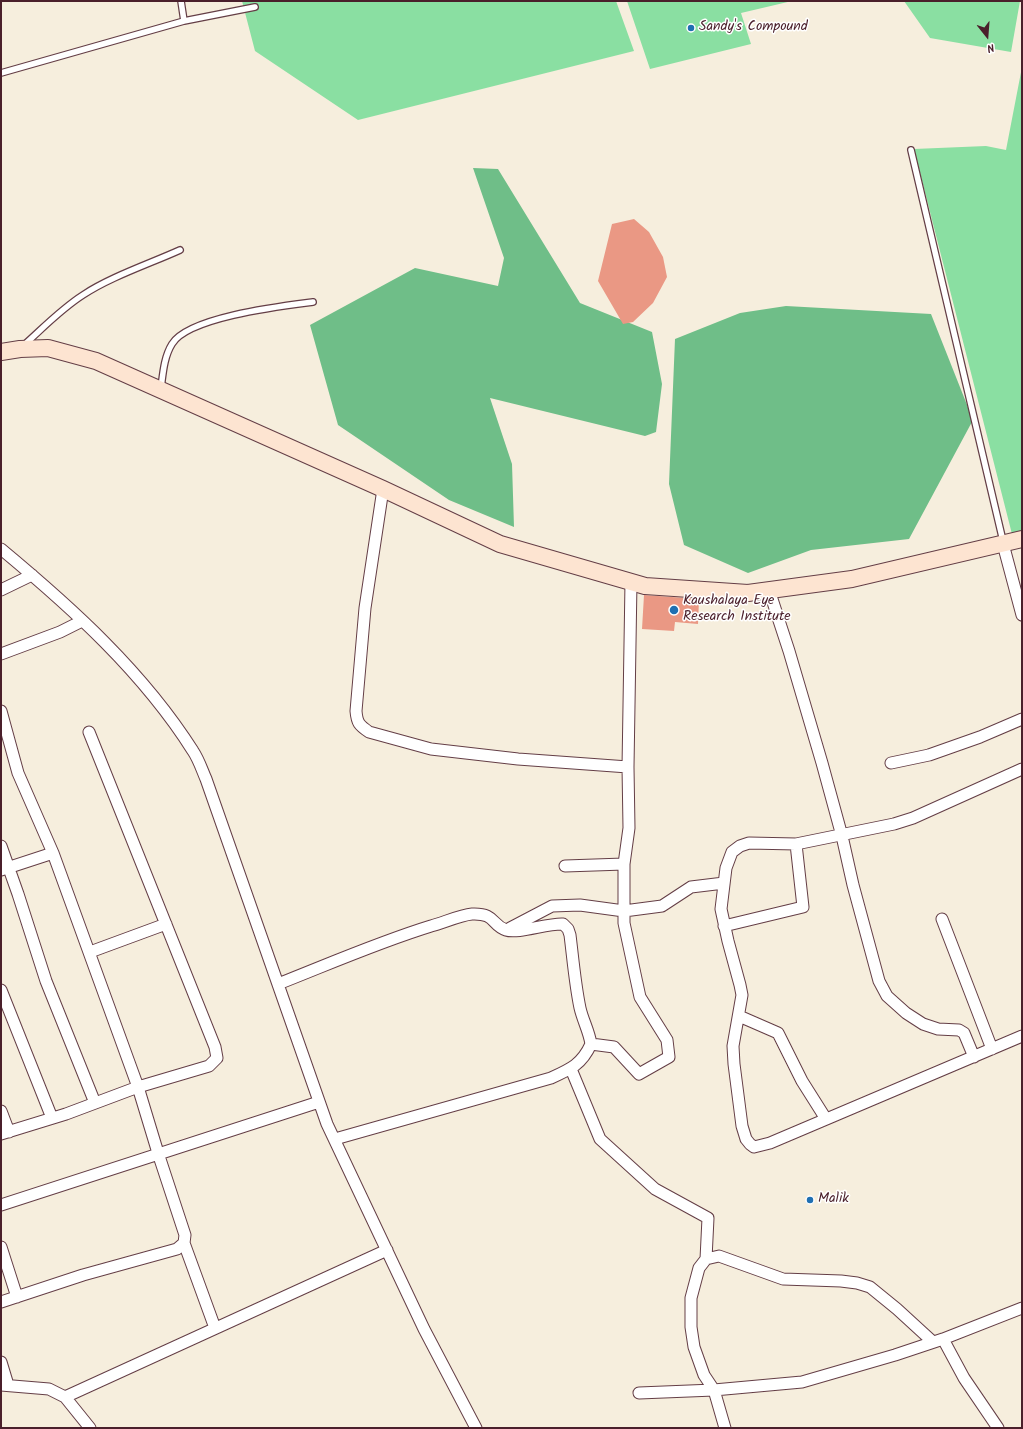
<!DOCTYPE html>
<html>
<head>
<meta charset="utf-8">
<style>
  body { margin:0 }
  #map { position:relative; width:1023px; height:1429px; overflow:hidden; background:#f6eedd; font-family:Kalam,sans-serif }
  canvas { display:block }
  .frame { position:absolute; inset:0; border:2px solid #4a1f2b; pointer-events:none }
  .north { position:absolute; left:967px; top:16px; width:40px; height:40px; -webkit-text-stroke:3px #fff; paint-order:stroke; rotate:163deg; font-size:11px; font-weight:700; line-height:16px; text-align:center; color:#4a1f2b }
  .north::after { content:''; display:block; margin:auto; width:14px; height:18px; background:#4a1f2b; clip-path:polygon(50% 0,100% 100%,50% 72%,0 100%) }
</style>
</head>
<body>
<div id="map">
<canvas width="1023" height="1429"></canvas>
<div class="frame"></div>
<div class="north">N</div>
</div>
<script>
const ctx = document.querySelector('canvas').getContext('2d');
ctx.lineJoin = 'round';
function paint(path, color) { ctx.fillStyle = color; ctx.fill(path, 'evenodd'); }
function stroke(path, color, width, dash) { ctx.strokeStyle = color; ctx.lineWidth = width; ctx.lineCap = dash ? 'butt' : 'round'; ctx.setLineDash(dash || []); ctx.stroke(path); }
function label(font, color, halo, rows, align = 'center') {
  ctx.font = font + ' Kalam,sans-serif'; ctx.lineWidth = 3; ctx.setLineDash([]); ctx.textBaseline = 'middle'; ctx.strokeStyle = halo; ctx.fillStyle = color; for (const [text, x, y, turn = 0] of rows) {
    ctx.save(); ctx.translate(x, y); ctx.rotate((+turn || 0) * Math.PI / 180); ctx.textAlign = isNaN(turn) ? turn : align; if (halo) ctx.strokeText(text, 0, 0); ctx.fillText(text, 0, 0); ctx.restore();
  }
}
paint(new Path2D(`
  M242 1H616L634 51 358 120 255 51Z
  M627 1H792L741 13 751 44 650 69Z
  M904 1H1020L1011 52 930 38Z
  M1022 67V536L1013 538 914 149 986 146 1006 150Z`), '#8adfa2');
paint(new Path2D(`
  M473 168 498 169 580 303 652 332 662 384 656 432 645 436 490 398 512 464 514 527 449 500 338 425 310 325 415 268 498 286 504 258Z
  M786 306 931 314 973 420 909 539 811 550 748 573 684 545 669 484 675 339 740 313Z`), '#6fbe88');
paint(new Path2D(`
  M634 219 649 232 663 257 667 277 653 303 633 322 623 324 598 281 612 224Z
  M644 595 699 599 698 624 675 622 674 631 642 629Z`), '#ea9884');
const service = new Path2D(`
  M184 21 255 7
  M1 73 184 21 181 1
  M911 150 1003 541
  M24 345C43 328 61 309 83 295 110 277 149 264 180 250
  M161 388C163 373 164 357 172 344 188 317 282 306 313 302`);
const minor = new Path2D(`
  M383 489 365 608 356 711C357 723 359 725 369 732L431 749 518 759 628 767
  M1003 544 1022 615
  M1 549C72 608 143 672 193 751 199 760 202 770 206 779L327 1124 424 1329 476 1428
  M1 590 32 575
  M769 590 789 651 822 763 842 836 853 885 879 981 887 996 906 1013 923 1024 938 1029 959 1030 964 1033 974 1057
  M1 654 60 632 82 621
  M1 711 18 773 53 853 138 1087 158 1153 185 1235 184 1243 177 1249 83 1275 1 1302
  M891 763 929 755 980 737 1022 719
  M1022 769 913 818 894 824 796 844 749 843 740 846 732 852 726 868 721 909 728 941 740 985 742 995 733 1046 734 1064 742 1126 746 1139 750 1144 754 1147 770 1143 1022 1036
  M1 846 18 894 46 981 95 1103
  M565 866 624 864
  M1 870 53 853
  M942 919 992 1049
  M724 926 803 907 796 844
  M510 928 552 906 580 905 624 911 662 906 691 887 724 883
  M90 952 166 924
  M278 984C329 964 379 942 431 926 443 923 460 915 472 914 496 913 491 925 506 930 518 934 548 923 563 924L568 929 570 935C573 959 575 984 580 1008 583 1021 589 1031 591 1044 582 1064 571 1069 551 1078L335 1139
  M1 990 52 1118
  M739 1016 778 1033 802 1081 826 1119
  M591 1044 614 1047 639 1074 669 1057 667 1040 640 997 624 923V864L629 828 628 767 631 582
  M571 1069 600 1139 655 1189 708 1218 706 1259
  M1 1111 9 1132
  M1 1134 66 1114 138 1087 209 1066 217 1058 215 1047 89 732
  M1 1205 319 1102
  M184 1243 215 1328
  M1 1247 17 1297
  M943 1339 964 1378 998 1428
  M1 1362 8 1385
  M1 1385 49 1389 65 1397 90 1428
  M639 1393 714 1390 802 1382 895 1355 943 1339 1022 1308
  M65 1397 387 1250
  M725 1428 714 1390 704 1375 694 1347 691 1327V1298L699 1268 706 1259 719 1256 783 1279 841 1281 857 1283 870 1287 897 1309 933 1342`);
const secondary = new Path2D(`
  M1 352 20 349 48 348 96 361 383 489 500 544 645 586 748 593 852 579 1022 539`);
stroke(service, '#643e46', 8);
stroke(minor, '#643e46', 13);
stroke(secondary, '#643e46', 18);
stroke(service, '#fff', 5.5);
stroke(minor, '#fff', 11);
stroke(secondary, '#fde4d1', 16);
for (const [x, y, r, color] of [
  [691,28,4,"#1f6fb2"],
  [674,610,5,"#1f6fb2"],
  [810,1200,4,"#1f6fb2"]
]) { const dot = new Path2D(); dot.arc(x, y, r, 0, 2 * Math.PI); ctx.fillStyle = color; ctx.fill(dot); stroke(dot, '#fff', 1.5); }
label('14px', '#4a1f2b', '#fff', [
  ["Sandy's Compound",699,28],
  ["Kaushalaya Eye",683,602],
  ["Research Institute",683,618],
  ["Malik",818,1200]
], 'left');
</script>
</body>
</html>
